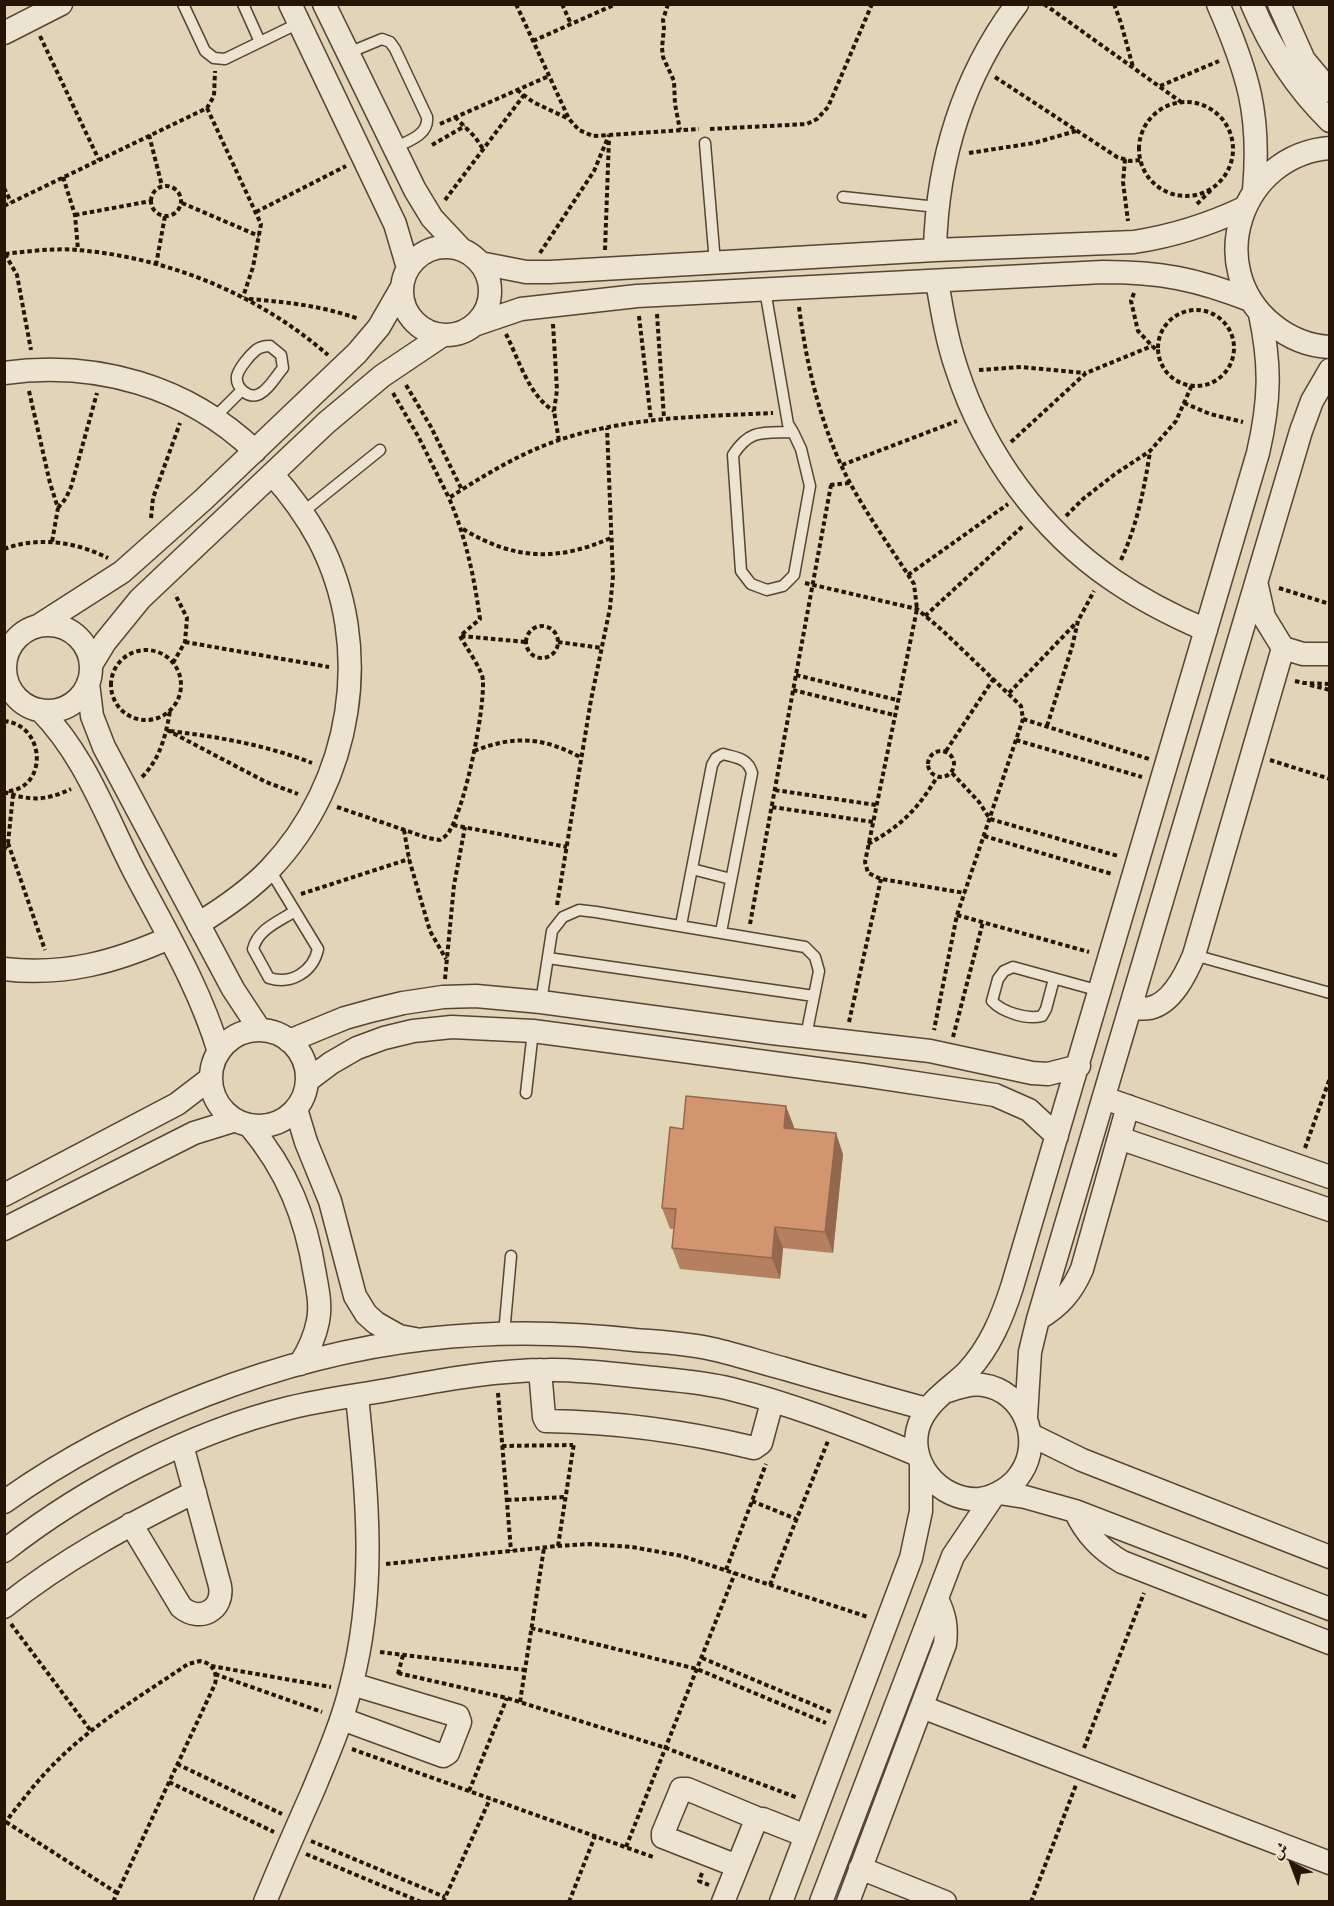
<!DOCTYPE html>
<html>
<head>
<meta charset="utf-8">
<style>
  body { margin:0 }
  #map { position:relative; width:1334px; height:1906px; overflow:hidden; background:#e2d4b6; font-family:"IM FELL French Canon",Amiri,serif }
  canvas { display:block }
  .frame { position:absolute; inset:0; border:6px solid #261507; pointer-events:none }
  .north { position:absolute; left:1262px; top:1834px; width:60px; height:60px; -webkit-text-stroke:4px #ece3d0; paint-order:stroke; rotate:318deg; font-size:16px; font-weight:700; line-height:24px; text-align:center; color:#261507 }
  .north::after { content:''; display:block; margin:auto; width:21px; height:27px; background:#261507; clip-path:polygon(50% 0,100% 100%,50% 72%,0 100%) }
</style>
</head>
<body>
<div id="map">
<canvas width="1334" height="1906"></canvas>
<div class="frame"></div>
<div class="north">ش</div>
</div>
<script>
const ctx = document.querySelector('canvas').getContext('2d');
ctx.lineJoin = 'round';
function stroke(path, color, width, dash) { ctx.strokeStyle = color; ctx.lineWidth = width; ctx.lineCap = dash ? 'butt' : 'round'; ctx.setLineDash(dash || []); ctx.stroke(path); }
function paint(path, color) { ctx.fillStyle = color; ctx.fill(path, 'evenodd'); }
const service = new Path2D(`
  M183 4 205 51 214 58 225 59 299 23
  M243 4 260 42
  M348 53 382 39 390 42 395 49 427 117C429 135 408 141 394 148
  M705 143 715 263
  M843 197 937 207
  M765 290 788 424 793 432
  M270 346 281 355 283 368C276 376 270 388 261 393 250 401 235 388 237 376 239 368 250 355 256 350 260 347 265 346 270 346Z
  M214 418 242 390
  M793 432 801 449 810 486 794 575 783 586 767 590 751 584 741 571 733 455C750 428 764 433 793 432Z
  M303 512 380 450
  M692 869 731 879
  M270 870 318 949C313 972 291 985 269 978L253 949C258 929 278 922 295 911
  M681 925 712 765 716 758 723 754C737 758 748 758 752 773L721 932
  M1194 955 1330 993
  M548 958 814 996
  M1054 979 1046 1009 1042 1016C1027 1020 1002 1012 992 1001L998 979 1004 971 1013 967 1100 991
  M541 1002 552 931 563 917 579 910 596 912 805 947 815 957 819 971 806 1036
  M526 1093 533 1031
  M504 1334 511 1256`);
const minor = new Path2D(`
  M290 4 395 224 408 268
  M324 4 415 190 432 218 461 249
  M1218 4C1248 73 1261 114 1254 190
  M1252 4C1271 49 1295 87 1330 121
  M1279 4 1304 60 1330 91
  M4 33 61 4
  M1330 148C1241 155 1203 267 1272 324 1289 338 1307 346 1330 347
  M402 291a44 44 0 1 1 88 0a44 44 0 1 1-88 0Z
  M935 250C937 161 963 76 1017 4
  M480 263 526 272H550L935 250 1134 242C1173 236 1208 225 1244 208
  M937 281C942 311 947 341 957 370 984 453 1041 531 1113 580 1142 600 1173 616 1206 630
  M474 325 521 309 637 296 1103 272C1161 272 1196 279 1250 300
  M4 373C96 360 187 386 255 451
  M1257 586 1264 617 1283 648 1303 654H1330
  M5 668a43 43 0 1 1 86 0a43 43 0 1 1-86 0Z
  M38 626 122 572 204 499 357 353 379 327 402 287
  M91 665 105 642 140 599 326 423 382 376 443 335
  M88 683 92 716 104 747 233 989 260 1030
  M40 710C84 754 106 816 134 871 165 930 200 988 219 1052
  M198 924C224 908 249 891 270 869 352 783 375 647 319 540 306 516 290 494 272 474
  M4 969C65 976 115 962 169 938
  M1131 1008C1137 1008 1144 1009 1150 1008 1172 1003 1186 974 1194 955L1283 648
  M211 1078a48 48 0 1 1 96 0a48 48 0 1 1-96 0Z
  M289 1041 345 1018 374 1010 403 1003 443 997 476 996 541 1002 772 1033 930 1051 1032 1073 1048 1074 1079 1066
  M307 1081 331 1063 357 1048 384 1038 413 1031 452 1027 533 1031 863 1075 995 1095 1029 1110 1057 1136
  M1104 1098 1330 1177
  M296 1109 306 1142 330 1201 355 1296 366 1314 376 1323 399 1336 415 1339
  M249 1125C287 1170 306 1217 315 1275 318 1291 321 1306 318 1321 315 1337 309 1350 300 1364
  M1119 1138 1330 1210
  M4 1195 177 1104 211 1078
  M4 1229 194 1133 236 1120
  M1038 1319C1060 1306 1072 1292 1082 1269L1128 1106
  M540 1370 544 1417 546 1421C619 1422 684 1431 754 1448L761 1443 772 1402
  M948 1391C959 1387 971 1383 983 1385 1024 1391 1043 1440 1021 1473 1013 1486 996 1497 980 1499 939 1502 903 1459 921 1420 931 1399 952 1387 968 1371 990 1347 1002 1318 1012 1287L1258 453C1270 401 1271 366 1260 314
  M1026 1417 1030 1352 1038 1319 1301 431 1312 401 1330 370
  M1031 1435 1082 1460 1330 1557
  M999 1493 1025 1497 1075 1511 1330 1609
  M4 1502C122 1418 282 1355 426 1339 495 1331 566 1332 635 1340 660 1342 687 1343 712 1349 735 1354 759 1362 782 1368 830 1382 878 1396 927 1409
  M1075 1511C1086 1534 1100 1549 1122 1562L1330 1643
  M131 1524 181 1607C200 1623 224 1610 220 1586L182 1445
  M4 1551C83 1489 191 1432 289 1408 325 1399 362 1395 398 1388 448 1379 498 1370 548 1370 580 1369 612 1374 644 1377 673 1380 703 1382 731 1389 795 1405 857 1429 918 1455
  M4 1607C63 1560 128 1525 195 1492
  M922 1707 1330 1863
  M342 1719 443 1756 448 1753 460 1722 458 1716 352 1684
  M737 1866 663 1837V1833L680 1792 681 1789H687L759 1819
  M860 1868 945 1902
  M265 1902C280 1865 296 1829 312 1793 327 1757 342 1723 351 1686 377 1588 367 1495 357 1396
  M723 1902 756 1820 763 1819 806 1836
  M781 1902 911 1558 921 1511V1463
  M821 1902 953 1556 994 1495
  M848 1902 945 1644C947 1627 945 1615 937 1599`);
stroke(service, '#554533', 13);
stroke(minor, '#554533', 25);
stroke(new Path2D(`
  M516 4 569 119 579 130 593 136 699 129
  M562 4 571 24
  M668 4 663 20 664 28 662 48 663 57 674 81 675 104 680 130
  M1044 4 1181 102
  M1114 4 1121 23 1133 67
  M40 36 99 160
  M533 41 616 4
  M995 77 1117 157 1130 161 1141 160
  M1160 86 1219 61
  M517 90 533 102 569 119
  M1139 149a47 47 0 1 1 94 0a47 47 0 1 1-94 0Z
  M207 108 261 224 253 267 243 297
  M455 117 475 137 483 149
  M440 124 549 76
  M710 129 807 124 817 119 828 107 872 4
  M149 135 162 186
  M432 145 465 126
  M969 153 1034 143 1076 131
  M1125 159 1123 182 1128 221
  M63 177 75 215 78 250
  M151 201a15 15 0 1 1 30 0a15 15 0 1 1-30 0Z
  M4 188 11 202
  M445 200 524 95
  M182 203 259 236
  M1197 204 1211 190
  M4 206 207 108 214 96 215 71
  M256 212 346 166
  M75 215 151 201
  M605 250 609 138
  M540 253 594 171 609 135
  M5 254C29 251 54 248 78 250 170 258 259 295 328 355
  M5 254 17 275 31 350
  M156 265 165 216
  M1134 293 1131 301 1138 331 1159 353
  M249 299C287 302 323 306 359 319
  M799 307C807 368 821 428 850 483 869 518 893 551 914 584L917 609 865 862 868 873 881 879 965 893
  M1158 348a38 38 0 1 1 76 0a38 38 0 1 1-76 0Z
  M657 314 664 418
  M639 316 651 420
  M553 324 557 390 554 411 559 441
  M506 334C519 360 529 396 554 411
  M979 370 1021 367 1085 373
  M406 385 431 427 462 490
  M29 391 50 483 58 508 52 542
  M393 393 418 436 449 498
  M1184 403 1210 414 1243 422
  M1011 442 1086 373 1152 346
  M842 465 957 421
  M830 485 850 483
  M58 508 66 498 71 487 97 393
  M1066 516 1083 499 1115 474 1150 451 1176 421 1192 385
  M151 518 153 498 180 423
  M463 529C514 560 558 562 613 537
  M4 549C39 536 76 542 108 558
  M1121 560C1137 525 1144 490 1150 452
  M908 575 1008 504
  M805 583 917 609 942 630 1021 706 1023 719 957 915 934 1030
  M1279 588 1330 604
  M925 616 1024 525
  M526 642a16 16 0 1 1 32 0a16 16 0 1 1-32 0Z
  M461 636 526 642
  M185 642 329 667
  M558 642 602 648
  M111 685a35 35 0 1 1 70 0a35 35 0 1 1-70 0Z
  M173 663 185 642 187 618 175 594
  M796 675 897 700
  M1295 681 1304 683 1330 684
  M1310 685 1330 690
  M793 690 894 715
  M1009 693 1077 622
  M1023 719 1149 759
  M4 721C46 725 48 788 8 791
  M1047 726 1072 647 1078 621 1094 591
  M167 730 266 782 298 794
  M170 731C219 737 266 745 312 763
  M1016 740 1142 777
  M928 764a13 13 0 1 1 26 0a13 13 0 1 1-26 0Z
  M474 751C515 735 543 737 582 758
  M946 751 994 678
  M1270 760 1330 779
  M952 773 979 802 990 819 1118 856
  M142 777C160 759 166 735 170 711
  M775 790 876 805
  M4 792C31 801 45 801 71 789
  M337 807 428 838 440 840C444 837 448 835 450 830 466 803 484 713 483 681 483 670 465 646 460 636L480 619C474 576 466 538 449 498 475 481 501 465 529 452 605 417 690 417 773 413
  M772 807 873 822
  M453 825 567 847
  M404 830 409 859 430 931 446 959
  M984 836 1112 874
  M8 843 45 950
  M868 844C901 826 918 809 937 777
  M4 850 8 843 13 795
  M301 894 409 859
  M557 905 591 700 610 608 613 576 607 428
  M957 915 1089 952
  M750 924 831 485
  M445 979 454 885 465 827
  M849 1022 881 879
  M953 1037 983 922
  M1305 1148 1330 1078
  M498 1393 511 1551
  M502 1446 573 1445
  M507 1500 566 1497
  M752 1501 796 1519
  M558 1546 574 1443
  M386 1564 558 1546 590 1544 632 1547 682 1556 868 1617
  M726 1570 766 1464
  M770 1585 828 1441
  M11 1624 91 1731
  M531 1628 697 1669 826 1723
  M380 1652 525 1670
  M702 1658 831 1712
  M211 1666 331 1687
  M398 1673 507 1698 666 1748 798 1798
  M215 1674 322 1712
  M398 1674 403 1655
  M520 1702 544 1548
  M1084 1748 1144 1593
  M352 1749 653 1857
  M177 1764 282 1814
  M169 1782 274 1832
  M469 1791 507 1698
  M6 1822 117 1893
  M4 1824C21 1802 38 1779 58 1760 96 1722 144 1694 188 1664L200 1661C212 1663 218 1672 215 1684L113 1902
  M311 1841 445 1897
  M626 1847 735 1573
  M306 1854 421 1902
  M702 1873 699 1881 709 1885
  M443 1902 490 1799
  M569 1902 595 1836
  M1031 1902 1076 1785`), '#261507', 4, [4.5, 3]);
stroke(service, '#ece3d0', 10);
stroke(minor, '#ece3d0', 22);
paint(new Path2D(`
  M794 1127V1129L843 1154 833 1253 783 1248 780 1279 680 1269 672 1248 674 1229H670L662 1208Z`), '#b58060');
paint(new Path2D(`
  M786 1106 794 1127 792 1149 784 1128Z
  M836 1133 843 1154 833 1253 825 1232Z
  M775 1227 783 1248 780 1279 772 1258Z`), '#94684e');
const building = new Path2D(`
  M686 1096 786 1106 784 1128 836 1133 825 1232 775 1227 772 1258 672 1248 676 1209 662 1208 670 1127 683 1129Z`);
paint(building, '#d39570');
stroke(building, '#94684e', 1.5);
</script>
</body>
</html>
